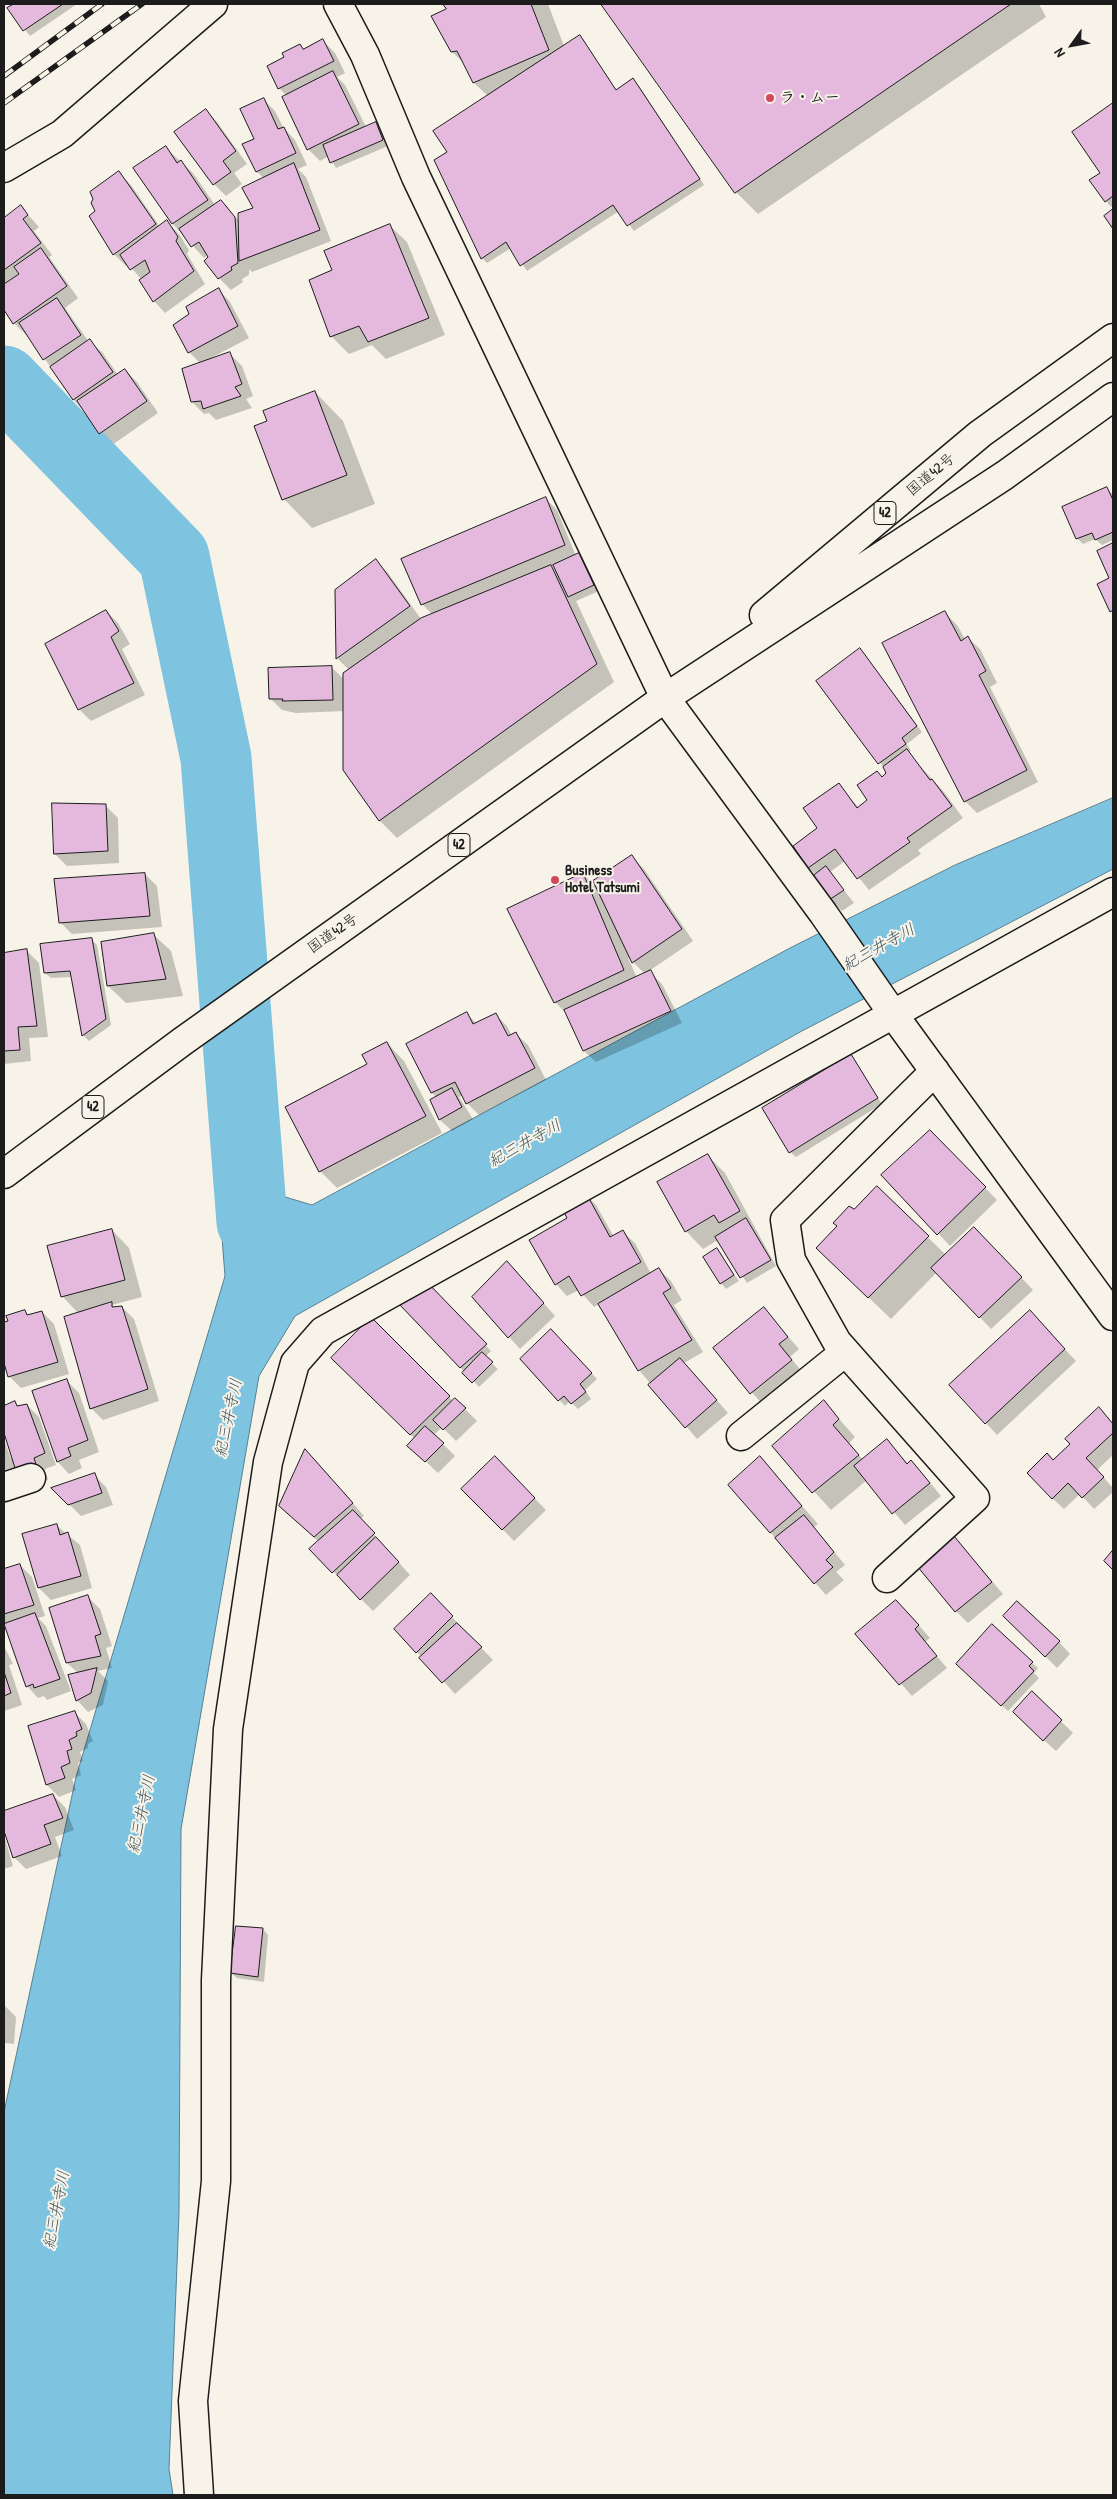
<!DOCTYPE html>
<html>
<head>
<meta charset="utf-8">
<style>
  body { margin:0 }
  #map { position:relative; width:1117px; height:2499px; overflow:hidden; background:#f7f3e8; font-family:"Patrick Hand",sans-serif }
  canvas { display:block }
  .frame { position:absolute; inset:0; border:5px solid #1c1c1c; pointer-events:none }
  .north { position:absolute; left:1047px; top:20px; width:50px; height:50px; -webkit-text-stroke:4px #f7f3e8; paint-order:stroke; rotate:238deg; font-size:14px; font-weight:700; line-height:20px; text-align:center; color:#1c1c1c }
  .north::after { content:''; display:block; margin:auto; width:18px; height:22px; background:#1c1c1c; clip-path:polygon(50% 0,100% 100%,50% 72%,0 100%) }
</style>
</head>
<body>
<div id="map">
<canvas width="1117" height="2499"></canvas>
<div class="frame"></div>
<div class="north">N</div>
</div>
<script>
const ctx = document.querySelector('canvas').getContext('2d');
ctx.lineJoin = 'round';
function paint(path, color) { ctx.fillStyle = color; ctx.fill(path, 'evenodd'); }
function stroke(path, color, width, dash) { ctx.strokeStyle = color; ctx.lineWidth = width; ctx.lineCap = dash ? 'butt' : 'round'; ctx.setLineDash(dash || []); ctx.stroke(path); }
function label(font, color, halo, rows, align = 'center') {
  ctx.font = font + ' "Patrick Hand","Klee One",sans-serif'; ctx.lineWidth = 4; ctx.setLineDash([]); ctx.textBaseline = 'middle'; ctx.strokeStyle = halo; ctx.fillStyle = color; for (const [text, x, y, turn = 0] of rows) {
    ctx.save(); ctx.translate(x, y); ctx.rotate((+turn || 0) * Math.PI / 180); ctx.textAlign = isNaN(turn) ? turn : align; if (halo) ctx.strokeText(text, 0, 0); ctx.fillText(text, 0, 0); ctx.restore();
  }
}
const water = new Path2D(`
  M1113 798V869L800 1032 295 1316 259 1376 181 1829 179 2213 169 2469 173 2495H4V2112L76 1777 225 1276 214 1135 270 1116 282 1196 312 1205 790 948 955 865Z`);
paint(water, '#7ec3df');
stroke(water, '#578091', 1);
paint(new Path2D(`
  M16 4H77L30 36 9 9Z
  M445 4H548L564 46 580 36 617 91 633 80 639 86 704 185 634 231 619 211 527 271 511 248 487 263 482 258 448 152 488 96 474 83 465 64 452 52 448 10Z
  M603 4H1039L1046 17 758 214 736 192Z
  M323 41 335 53 345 73 337 77 345 85 366 127 375 123 381 129 388 146 336 168 329 156 320 161 308 149 287 96 279 88 286 58 300 45 305 50Z
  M263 99 275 111 283 127 295 140 307 165 298 169 306 177 331 241 252 272 249 269V275L242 279 243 282 231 290 219 278 208 255 204 258 173 224 135 168 165 147 193 173 215 205 220 201 240 222 254 208 265 179 257 172 244 145 256 139Z
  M1113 105V205L1111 207 1106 201 1101 173 1074 133Z
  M206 110 217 122 247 164 234 173 242 184 226 196 214 184Z
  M119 173 131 185 160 227 167 222 179 234 189 250 187 254 205 284 165 313 154 301 142 280 128 264 126 266 114 254 97 212Z
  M21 207 39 227 34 231 52 255 49 257 78 298 65 308 89 342 102 352 118 375 125 370 137 382 158 413 112 445 74 400 27 334 26 335 14 323 4 308V220Z
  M389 225 407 242 445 335 386 359 372 345 349 354 331 336Z
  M219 290 230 302 249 338 209 359 230 354 242 366 253 396 246 399 252 408 216 420 209 413 204 414 192 402 201 364 189 352 191 315Z
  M315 392 343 421 375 504 312 528 284 499 269 422Z
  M1107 488 1113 495V540L1102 545 1095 539 1083 544 1077 538Z
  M545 498 557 510 576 556 579 555 585 561 599 591 576 601 614 682 397 838 380 821 345 770V711L296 713 282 710 270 698 331 667 345 680 349 670 338 659 336 590 376 561 388 573 421 619 432 614 422 604ZM555 566 558 573 552 567Z
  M1113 545V613L1111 611V578L1099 552Z
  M106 611 118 623 130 644 122 649 145 695 91 721 79 709Z
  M945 613 957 625 965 639 968 638 980 649 997 683 990 687 1038 782 977 813 965 801Z
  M865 655 922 732 907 744 911 751 908 753 944 792 963 818 918 850 921 854 869 890 845 861 830 872 854 903 842 911 830 899 816 875 808 867 819 829 838 784 859 808 869 801 882 778 888 773 818 681Z
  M106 806 118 818 119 863 67 866 55 854Z
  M632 857 644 869 693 941 649 971 662 984 682 1023 596 1062 584 1051 566 1013 555 1002 583 874 598 889ZM628 958H629L645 974 637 978Z
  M145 874 157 886 162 927 72 934 60 922Z
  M153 934 171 951 183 996 126 1003 108 986Z
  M91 939 97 945 111 1025 89 1041 83 1035 73 977 51 978 45 973Z
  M27 951 39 963 48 1037 29 1038 31 1061 4 1064V954Z
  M467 1014 477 1024 495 1014 507 1026 512 1036 516 1034 528 1045 546 1080 479 1115 467 1103 463 1095 459 1097 473 1119 452 1131 440 1120 431 1101 437 1098 432 1093Z
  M387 1043 404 1061 442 1133 337 1188 320 1171 368 1065Z
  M850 1055 882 1104 796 1157 790 1152Z
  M930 1132 997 1200 950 1246 883 1175Z
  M707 1155 725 1173 776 1266 747 1283 718 1240 703 1249 686 1231Z
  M877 1188 946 1255 986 1240 1033 1290 991 1329 937 1272 891 1319 840 1270 854 1211Z
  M584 1193 596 1205 614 1237 623 1232 635 1243 651 1274 659 1269 671 1281 682 1300 674 1305 703 1352 684 1363 728 1413 697 1439 639 1370 599 1304 594 1307 579 1290 567 1296 556 1284 569 1219Z
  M112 1230 129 1248 142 1297 112 1305 115 1308 122 1307 134 1319 159 1401 103 1420 91 1408 79 1314 62 1296Z
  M717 1250 739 1281 726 1289 721 1283Z
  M518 1274 555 1316 520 1349 473 1297Z
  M425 1282 491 1351 485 1357 498 1369 479 1387 400 1304Z
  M764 1309 799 1349 790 1357 803 1373 763 1405 715 1349Z
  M25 1312 29 1316 42 1312 54 1324 69 1374 21 1388 9 1376 4 1358V1324Z
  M371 1319 453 1401 455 1399 477 1421 456 1441 442 1427 434 1435 455 1456 438 1473 421 1457 415 1439 333 1358Z
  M1041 1324 1076 1361 997 1435 986 1423Z
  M551 1331 597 1379 585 1390 591 1399 578 1409 570 1401 565 1406 521 1359Z
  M67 1381 79 1393 99 1452 79 1460 82 1468 69 1474 57 1461Z
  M15 1402 19 1407 27 1405 39 1417 56 1465 45 1469 48 1480 35 1485 16 1467 4 1470V1439L11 1459 13 1458 4 1429V1407Z
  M824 1402 855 1437 849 1443 863 1460 887 1441 908 1464 911 1462 923 1474 941 1496 905 1525 867 1480 831 1510 773 1446Z
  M1099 1409 1113 1424V1455L1097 1470 1113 1488V1492L1094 1509 1080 1494 1064 1509 1052 1498 1053 1461 1071 1444Z
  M760 1458 818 1524 814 1527 845 1565 836 1572 844 1580 826 1595 770 1532Z
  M317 1462 364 1516 360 1519 410 1575 373 1611 311 1549 319 1542 280 1506Z
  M507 1470 546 1510 514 1541 463 1489Z
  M94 1475 106 1487 113 1505 81 1516 69 1504Z
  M56 1525 80 1545 92 1588 51 1600 39 1588 24 1535Z
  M954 1537 1003 1594 968 1623 956 1611Z
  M20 1565 32 1577 45 1616 38 1618 46 1626 71 1691 47 1700 44 1696 38 1698 27 1686 6 1629 4 1630V1570Z
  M431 1595 493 1660 455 1694 396 1629Z
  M88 1597 100 1609 112 1646 106 1648 112 1668 98 1671 108 1681 103 1705 88 1712 77 1700 78 1673 67 1663Z
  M908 1613 930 1638 925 1642 947 1668 912 1696 857 1634Z
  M1005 1616 1059 1642 1070 1654 1057 1668Z
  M4 1646 13 1664 9 1665 22 1705 4 1711Z
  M1032 1663 1038 1668 1034 1673 1039 1678 1008 1711 963 1670Z
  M1032 1693 1073 1733 1056 1751 1026 1724Z
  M74 1712 86 1724 93 1741 88 1744V1748L80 1752 83 1761 78 1763 81 1775 72 1779 76 1790 59 1797 47 1785 30 1727Z
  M53 1795 65 1807 74 1830 55 1837 62 1856 26 1869 14 1857 6 1835H4L13 1866 4 1869V1813Z
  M263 1929 268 1935 264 1982 237 1978 231 1973Z
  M4 2005 16 2017 14 2044 4 2043Z`), '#0003');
stroke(new Path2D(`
  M4 381 174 557 216 758 252 1222`), '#7ec3df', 71);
const building = new Path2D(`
  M14 4H63L23 31 7 8Z
  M443 4H531L549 50 473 83 457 51 451 52 431 16 446 9Z
  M601 4H1011L735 193Z
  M580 35 616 90 633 78 700 179 627 226 613 205 520 266 506 242 481 259 434 160 447 152 433 131Z
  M323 39 334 61 278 89 267 66 284 57 282 53 300 44 303 49Z
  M333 71 359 124 307 150 282 97Z
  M264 98 278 129 284 127 296 153 256 172 242 144 254 139 240 109Z
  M1113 103V196L1105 202 1089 180 1100 173 1072 132Z
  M206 109 236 151 223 161 231 172 213 185 174 132Z
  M376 122 383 140 330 163 323 145Z
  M166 146 177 163 181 160 208 200 172 224 133 168Z
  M294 163 320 230 239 261 238 213 253 208 242 188Z
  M119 171 156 224 113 255 89 216 95 211 91 203 93 199 90 192Z
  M221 200 235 217 238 263 231 267 232 270 218 279 204 261 208 257 199 242 191 247 179 229Z
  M21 205 28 215 23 219 41 243 4 270V218Z
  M1113 209V229L1104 216Z
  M167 220 178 237 176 241 194 271 153 302 139 280 150 272 145 260 130 270 120 255Z
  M390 224 429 318 368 342 359 326 330 337 309 280 332 270 324 251Z
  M41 248 67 286 13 324 4 310V284L19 274 14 267Z
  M219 288 238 326 188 353 173 325 189 314 186 307Z
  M57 298 81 335 43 360 19 323Z
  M90 339 113 372 73 400 50 367Z
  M230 352 242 384 235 387 241 396 203 409 201 401 191 402 182 369Z
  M125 369 147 401 99 434 77 401Z
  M315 391 347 475 282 500 254 426 267 421 263 411Z
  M1107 487 1113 500V532L1095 540 1092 533 1076 539 1062 507Z
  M546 497 565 545 421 605 401 559Z
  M1113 543V610L1110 612 1097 584 1109 578 1097 551Z
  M579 553 594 585 568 597 553 565Z
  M376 559 410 606 336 659 335 590Z
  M551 565 597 664 379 821 343 770V673L421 618Z
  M106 610 119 631 111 637 134 683 78 710 45 644Z
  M945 611 961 641 968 636 986 671 979 675 1027 770 964 802 882 643Z
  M860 648 917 726 902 738 906 744 878 764 816 681Z
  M332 666 333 700 282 701 283 699H269L268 668Z
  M907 749 930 780 932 779 952 806 907 838 910 842 857 879 835 849 808 868 793 846 817 828 803 808 839 783 857 808 867 800 857 785 877 771 882 777 886 773 883 767Z
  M52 803 106 804 108 851 54 854Z
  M632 855 682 929 632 963 593 881Z
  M826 866 844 890 829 900 812 877Z
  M145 873 150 916 59 923 54 879Z
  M583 873 624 970 554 1003 507 909Z
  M154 933 166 979 107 986 101 942Z
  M92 938 106 1019 82 1036 70 971 44 973 40 944Z
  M27 949 37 1026 18 1027 20 1050 4 1051V953Z
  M651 970 671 1011 583 1051 564 1010Z
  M467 1012 473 1024 496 1013 508 1036 516 1032 535 1068 466 1104 455 1082 431 1093 406 1044Z
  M387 1042 426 1116 319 1172 285 1107 367 1064 362 1055Z
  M851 1054 878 1098 789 1153 762 1108Z
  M452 1088 462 1107 439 1120 430 1100Z
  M930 1130 986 1187 937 1235 881 1175Z
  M708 1154 740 1211 719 1223 714 1215 685 1232 657 1182Z
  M877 1186 929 1236 868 1298 816 1248 837 1226 833 1223 849 1206 854 1209Z
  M585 1191 610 1237 623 1230 641 1262 581 1296 569 1276 555 1285 529 1240 567 1218 560 1205Z
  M746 1218 771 1260 740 1278 715 1237Z
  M974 1227 1022 1277 979 1318 931 1268Z
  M112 1229 125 1280 61 1297 47 1246Z
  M717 1248 734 1275 720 1284 703 1257Z
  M507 1261 544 1303 508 1338 472 1297Z
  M659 1268 671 1288 663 1293 692 1340 638 1371 598 1304Z
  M425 1280 487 1344 460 1368 399 1304Z
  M112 1302V1307L122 1306 148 1389 90 1409 64 1317Z
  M764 1307 788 1337 779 1344 792 1360 750 1394 713 1348Z
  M25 1310 27 1315 42 1311 58 1362 8 1377 4 1363V1322L8 1321 6 1316Z
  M1030 1310 1065 1349 985 1424 949 1385Z
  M371 1317 450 1396 410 1435 331 1358Z
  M551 1329 592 1373 580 1384 586 1392 571 1404 564 1396 558 1401 520 1359Z
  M482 1352 493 1362 472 1383 462 1373Z
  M680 1358 717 1400 685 1428 648 1385Z
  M67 1379 88 1440 68 1448 71 1456 57 1462 32 1391Z
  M455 1398 466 1408 443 1430 433 1420Z
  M824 1400 839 1419 833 1425 859 1455 812 1493 772 1446Z
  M15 1401 17 1406 27 1404 45 1453 34 1458 37 1468 22 1473 20 1467 15 1468 4 1433V1406Z
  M1099 1407 1113 1424V1433L1086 1458 1104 1477 1082 1498 1068 1483 1052 1499 1027 1473 1047 1453 1053 1460 1070 1444 1065 1439Z
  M425 1426 444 1443 425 1462 407 1446Z
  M887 1439 907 1464 911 1460 930 1483 892 1514 854 1466Z
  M305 1449 353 1503 314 1537 279 1506Z
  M495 1456 535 1498 502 1530 461 1489Z
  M760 1456 802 1506 770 1533 728 1485Z
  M95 1473 102 1493 68 1505 51 1488Z
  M353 1510 375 1533 332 1573 309 1549Z
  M804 1515 834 1552 826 1560 833 1567 814 1584 775 1538Z
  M57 1524 60 1535 68 1532 81 1576 38 1588 22 1534Z
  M954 1536 992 1582 955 1612 917 1566Z
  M376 1537 399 1562 360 1600 337 1575Z
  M1113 1550V1570L1104 1561Z
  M20 1564 34 1605 4 1614V1569Z
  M431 1593 453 1616 416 1653 394 1629Z
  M88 1595 101 1634 95 1636 101 1656 66 1663 49 1608Z
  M896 1600 919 1625 915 1629 937 1656 899 1685 855 1634Z
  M1017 1601 1060 1641 1045 1657 1003 1616Z
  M35 1613 60 1679 34 1688 33 1684 26 1687 4 1624Z
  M457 1623 482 1647 442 1683 419 1658Z
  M992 1624 1033 1662 1029 1666 1034 1671 1001 1706 956 1664Z
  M97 1668 91 1693 76 1701 68 1675Z
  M4 1672 11 1693 4 1696Z
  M1032 1691 1062 1720 1043 1741 1013 1712Z
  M75 1711 82 1729 76 1732 77 1736 69 1740 72 1749 67 1751 70 1763 61 1767 65 1778 46 1785 28 1726Z
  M53 1794 63 1818 44 1825 51 1844 13 1858 4 1831V1811Z
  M236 1926 263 1928 258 1977 230 1973Z`);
paint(building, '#e5b8dd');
stroke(building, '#1c1c1c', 1);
const street = new Path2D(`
  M338 4 365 55 416 177 665 698 823 913 893 1014 1113 1316
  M4 168 62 134 213 4
  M741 1436 845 1352
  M4 1487 31 1478
  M887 1578 975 1498 837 1342 791 1260 785 1220 935 1071
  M199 2495 193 2401 216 2181V1980L228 1729 268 1462 295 1363 323 1331 1113 892`);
const highway = new Path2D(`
  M764 615 980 434 1113 338
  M4 1174 183 1041 665 698 1005 475 1113 397`);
stroke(street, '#1c1c1c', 31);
stroke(highway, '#1c1c1c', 31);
stroke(street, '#f7f3e8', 28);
stroke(highway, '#f7f3e8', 28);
const rail = new Path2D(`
  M4 76 102 4
  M4 103 142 4`);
stroke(rail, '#1c1c1c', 5.5);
stroke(rail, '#f7f3e8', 4, [11]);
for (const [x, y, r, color] of [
  [770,98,5,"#d1495b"],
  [555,880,5,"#d1495b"]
]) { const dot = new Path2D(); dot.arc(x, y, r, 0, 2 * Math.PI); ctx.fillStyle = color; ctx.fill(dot); stroke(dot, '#f7f3e8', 2); }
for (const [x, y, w] of [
  [885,513,22],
  [459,845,22],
  [93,1107,22]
]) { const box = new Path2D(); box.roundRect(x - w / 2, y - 11.5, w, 23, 4); ctx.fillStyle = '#f7f3e8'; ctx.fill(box); stroke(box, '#1c1c1c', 1); }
label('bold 14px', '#1c1c1c', null, [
  ["42",885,513],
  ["42",459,845],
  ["42",93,1107]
]);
label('bold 15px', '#1c1c1c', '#f7f3e8', [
  ["ラ・ムー",780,98],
  ["Business",565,871],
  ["Hotel Tatsumi",565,888]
], 'left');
label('15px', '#1c1c1c', '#f7f3e8', [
  ["国道42号",931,475,-40],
  ["国道42号",333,934,-35]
]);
label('italic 16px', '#3e5660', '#f7f3e8', [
  ["紀三井寺川",879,948,-29],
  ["紀三井寺川",525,1144,-29],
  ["紀三井寺川",229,1418,-78],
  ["紀三井寺川",142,1814,-78],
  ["紀三井寺川",57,2210,-79]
]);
</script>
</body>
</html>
